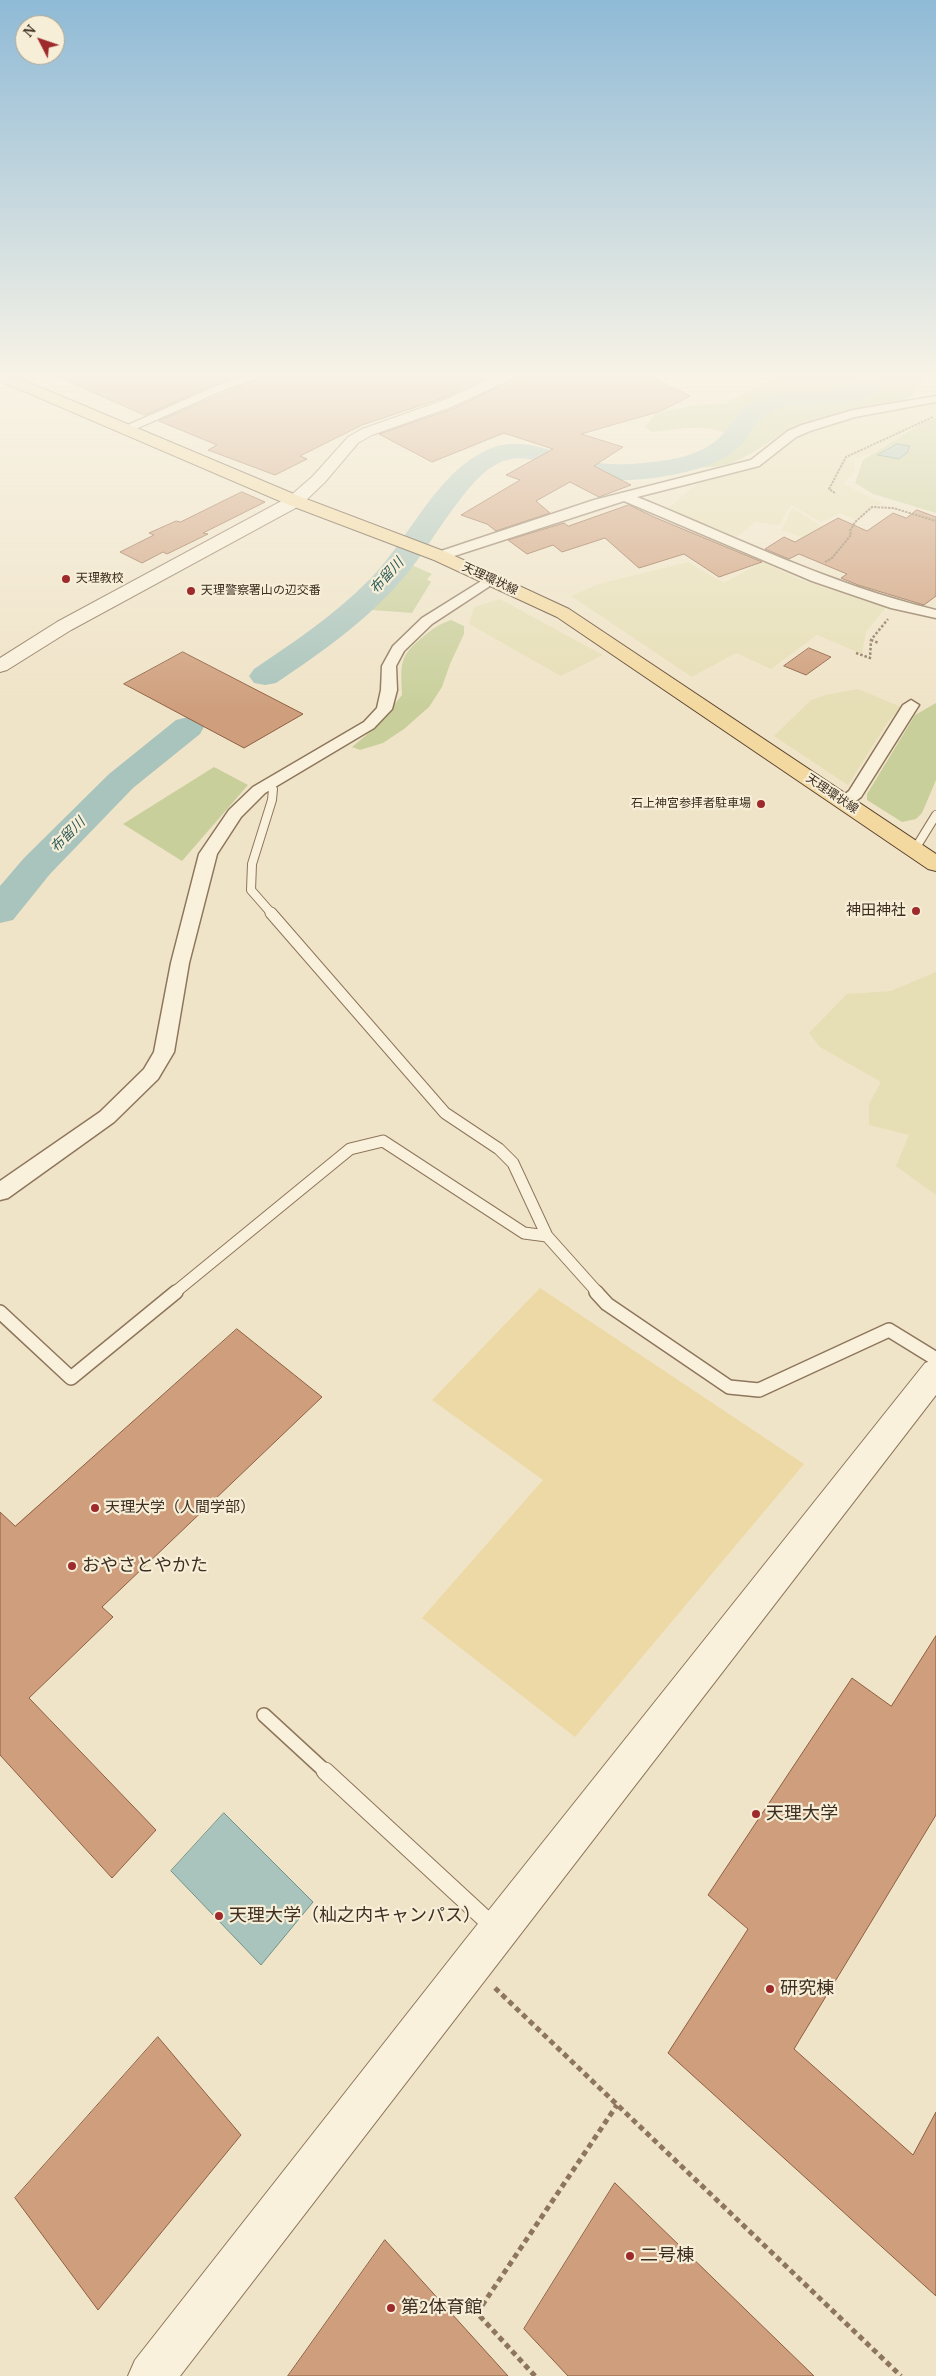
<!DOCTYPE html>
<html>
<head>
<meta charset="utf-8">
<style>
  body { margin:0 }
  #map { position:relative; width:936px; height:2376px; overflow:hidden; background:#f0e4c8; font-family:"PT Serif",serif }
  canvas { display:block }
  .north { position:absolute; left:15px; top:15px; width:50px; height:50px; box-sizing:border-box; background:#f7eed8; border:1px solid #ada18e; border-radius:50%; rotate:311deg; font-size:14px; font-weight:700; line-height:20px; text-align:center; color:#3d2e20 }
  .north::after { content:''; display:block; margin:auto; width:18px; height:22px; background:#9e2a2b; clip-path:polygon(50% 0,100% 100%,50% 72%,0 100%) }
</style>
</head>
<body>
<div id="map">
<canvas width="936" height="2376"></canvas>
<div class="north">N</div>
</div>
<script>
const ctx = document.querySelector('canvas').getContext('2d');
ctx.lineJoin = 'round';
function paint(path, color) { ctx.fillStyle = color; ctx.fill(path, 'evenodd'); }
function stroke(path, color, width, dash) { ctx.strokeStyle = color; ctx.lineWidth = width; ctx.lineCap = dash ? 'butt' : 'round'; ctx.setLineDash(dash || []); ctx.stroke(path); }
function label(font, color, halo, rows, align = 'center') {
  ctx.font = font + ' "PT Serif","Noto Sans JP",serif'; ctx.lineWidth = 4.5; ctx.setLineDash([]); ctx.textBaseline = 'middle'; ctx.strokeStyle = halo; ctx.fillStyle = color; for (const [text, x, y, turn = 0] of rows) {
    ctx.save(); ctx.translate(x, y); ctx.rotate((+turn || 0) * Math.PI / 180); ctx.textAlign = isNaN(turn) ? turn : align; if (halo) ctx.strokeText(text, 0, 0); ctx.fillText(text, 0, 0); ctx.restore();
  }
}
paint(new Path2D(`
  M936 403V417L918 421 897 439 872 454 854 459 855 471 844 484 883 503 855 519 840 513 821 522 791 505 779 525 755 522 736 537 668 508 697 484 763 464 798 437 857 417Z
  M792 508 842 538 831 549 782 530Z
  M688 562 724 583 762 562 801 580 886 607 866 632 862 654 817 635 771 669 736 653 692 677 571 596 599 584Z
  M500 599 603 655 561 676 469 624 474 607Z
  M858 689 901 707 887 723 848 785 774 736 811 700 826 695Z
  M936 972V1195L896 1166 909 1135 869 1125V1104L881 1082 820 1047 809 1033 847 994 891 991Z`), '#e6deb5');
paint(new Path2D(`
  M779 375H926L913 395 902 402C869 409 836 414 804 424 766 437 744 470 701 467L741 440C710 423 686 428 652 432L645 427 656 413 692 406 726 403Z
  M936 418V513L873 494 855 483 863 460 922 423Z
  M407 563 432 574 427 579 431 582 412 613 359 609Z
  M451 620 464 626V634L450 664 442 687 429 707 404 729 383 743 360 750 352 747 375 728 402 695C401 663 398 657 424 636 433 628 440 624 451 620Z
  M936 703V780L922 813 916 819 902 822 867 800V794L915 715Z
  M214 767 248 785 182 861 123 824Z`), '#c9cf9b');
paint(new Path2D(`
  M540 1288 804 1464 575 1737 422 1618 543 1480 432 1400Z`), '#ecd9a5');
const water = new Path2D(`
  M897 444 910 446 907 453 899 459 878 455Z
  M224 1813 313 1902 261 1965 171 1871Z`);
paint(water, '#a9c4bc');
stroke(water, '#6f938a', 1);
paint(new Path2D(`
  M861 375H885L887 380C863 414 821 400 786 407 752 414 755 435 733 452 714 466 689 472 666 476 640 481 610 482 584 476 561 471 534 455 511 459 489 463 471 485 459 501 439 526 424 554 404 577 368 620 322 652 276 683L265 685 254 683 249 676 254 669C294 642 336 614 370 579 410 539 437 469 492 448 524 436 553 453 583 460 602 465 624 465 643 463 668 461 699 456 718 439 741 417 734 405 772 396 795 389 847 397 863 379Z
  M188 717 200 720 204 727 200 734 133 788 50 874 13 920 0 923V886L24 858 109 774 176 720Z`), '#a9c4bc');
const building = new Path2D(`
  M54 375H241L215 384 145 415Z
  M268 375H494L443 398 362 425 300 456 307 459 275 475 208 450 217 445 159 421Z
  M522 375H647L690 396 661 411 581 434 623 447 594 466 631 485 599 497 570 482 536 501 550 513 496 531 487 524 461 515 520 480 506 475 553 449 504 433 432 462 379 434 455 408Z
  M242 492 265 502 203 533 208 534 167 554 163 552 142 563 120 552 154 535 149 533 176 521 180 522Z
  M629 505 654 517 762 562 719 577 684 554 639 568 605 538 562 552 553 545 527 554 508 540 564 523 568 526Z
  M917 510 936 517V596L924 605 858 585 841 578 847 574 799 554 789 559 765 549 784 537 795 542 838 518 867 531 893 513 906 518Z
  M809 648 831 657 806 675 784 666Z
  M183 652 303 714 244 748 124 684Z
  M237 1329 322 1397 102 1607 113 1617 29 1698 156 1830 112 1878 0 1755V1512L15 1526Z
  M936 1636V1815L794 2049 913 2155 936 2112V2296L668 2053 748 1929 708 1895 852 1678 891 1706Z
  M158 2037 241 2135 98 2310 15 2198Z
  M615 2183 814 2376H568L524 2329Z
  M385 2240 508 2376H288Z`);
paint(building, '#cf9f7d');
stroke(building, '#8d5f41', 1);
const serviceFar3 = new Path2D(`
  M267 785 273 789 272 800 252 864 251 890 272 914
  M915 849 936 815`);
const serviceFar2 = new Path2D(`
  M271 913 445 1113 499 1149 513 1163 547 1236 598 1293
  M174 1293 350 1149 383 1141 524 1233 547 1236`);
const serviceFar1 = new Path2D(`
  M596 1292 607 1304 729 1387 759 1390 889 1330 936 1359
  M0 1312 71 1378 176 1292
  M264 1715 326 1772`);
const service = new Path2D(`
  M325 1771 495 1928`);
const minor = new Path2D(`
  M248 375H266L224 390 131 431H123L121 428 216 386Z
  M936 396V402L855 417 810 431 796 437 759 466 637 497C736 537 831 585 936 610V618L891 608 812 581 624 501 445 559 440 560 433 556 435 553 594 500 751 460 788 431 802 425 853 410Z
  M491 575 496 576 498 579 496 582 432 624 404 651 396 666 397 690 392 709 374 728 265 793 241 817 217 854 189 963 174 1052 158 1079 114 1122 8 1198 0 1200V1181L100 1112 144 1069 154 1052 171 963 199 854 229 810 253 787 364 722 377 708 381 690 382 666 393 646 422 618Z
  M911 700 919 705 861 797 849 806H837L835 802 849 791 903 705Z`);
const tertiary = new Path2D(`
  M500 375H520L454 406 372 435 358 443 325 482 301 505 71 630 7 670 0 672V658L57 622 289 497 313 476 348 437 362 429 444 400Z
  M936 1359V1395L180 2376H128L135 2360 465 1940 925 1363Z`);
const primary = new Path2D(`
  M0 375H11L301 497 446 552 569 609 936 854V871L928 869 557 617 434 560 289 505 0 381Z`);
stroke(serviceFar3, '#8d765c', 10);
stroke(serviceFar2, '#8d765c', 13);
stroke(serviceFar1, '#8d765c', 16);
stroke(service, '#8d765c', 19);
stroke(minor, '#8d765c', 3);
stroke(tertiary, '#8d765c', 2);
stroke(primary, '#5b4430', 2);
stroke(new Path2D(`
  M835 493 829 489 846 457 933 417
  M825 562 832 558 851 535 850 531 855 522 872 507 893 508 936 521`), '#8d765c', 2, [2.5, 1]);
stroke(new Path2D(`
  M871 640 879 643
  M856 653 870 658 871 640 888 619`), '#8d765c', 2.5, [2.5, 2]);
stroke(new Path2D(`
  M495 1988 901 2376
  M535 2376 477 2313 617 2105`), '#8d765c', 5, [5.5, 4]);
stroke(serviceFar3, '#faf1dc', 8);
stroke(serviceFar2, '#faf1dc', 11);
stroke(serviceFar1, '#faf1dc', 13);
stroke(service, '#faf1dc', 17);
paint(minor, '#faf1dc');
paint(tertiary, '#faf1dc');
paint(primary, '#f3d9a0');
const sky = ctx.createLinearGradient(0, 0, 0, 708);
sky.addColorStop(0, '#8fbad6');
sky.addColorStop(0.53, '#f8f3e6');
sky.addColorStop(1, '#f8f3e600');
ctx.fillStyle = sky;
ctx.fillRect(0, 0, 936, 708);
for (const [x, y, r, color] of [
  [66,579,5,"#9e2a2b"],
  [191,591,5,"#9e2a2b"],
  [761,804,5,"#9e2a2b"],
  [916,911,5,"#9e2a2b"],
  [95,1508,5,"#9e2a2b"],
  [72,1566,5,"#9e2a2b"],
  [756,1814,5,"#9e2a2b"],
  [219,1916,5,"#9e2a2b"],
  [770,1989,5,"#9e2a2b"],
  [630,2256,5,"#9e2a2b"],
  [391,2308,5,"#9e2a2b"]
]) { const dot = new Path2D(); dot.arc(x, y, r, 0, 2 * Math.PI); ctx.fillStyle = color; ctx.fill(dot); stroke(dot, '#f7eed8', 2); }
label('12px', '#3d2e20', '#f7eed8', [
  ["天理教校",76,579],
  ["天理警察署山の辺交番",201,591],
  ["石上神宮参拝者駐車場",751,804,"right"]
], 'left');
label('12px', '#3d2e20', '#f7eed8', [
  ["天理環状線",490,579,25],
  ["天理環状線",832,794,34]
]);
label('italic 14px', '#2f5d5a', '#f7eed8', [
  ["布留川",387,576,-48],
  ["布留川",68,835,-45]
]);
label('15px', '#3d2e20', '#f7eed8', [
  ["神田神社",906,911],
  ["天理大学（人間学部）",105,1508,"left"]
], 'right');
label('18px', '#3d2e20', '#f7eed8', [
  ["おやさとやかた",82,1566],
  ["天理大学",766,1814],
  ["天理大学（杣之内キャンパス）",229,1916],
  ["研究棟",780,1989],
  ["二号棟",640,2256],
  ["第2体育館",401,2308]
], 'left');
</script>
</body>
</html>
